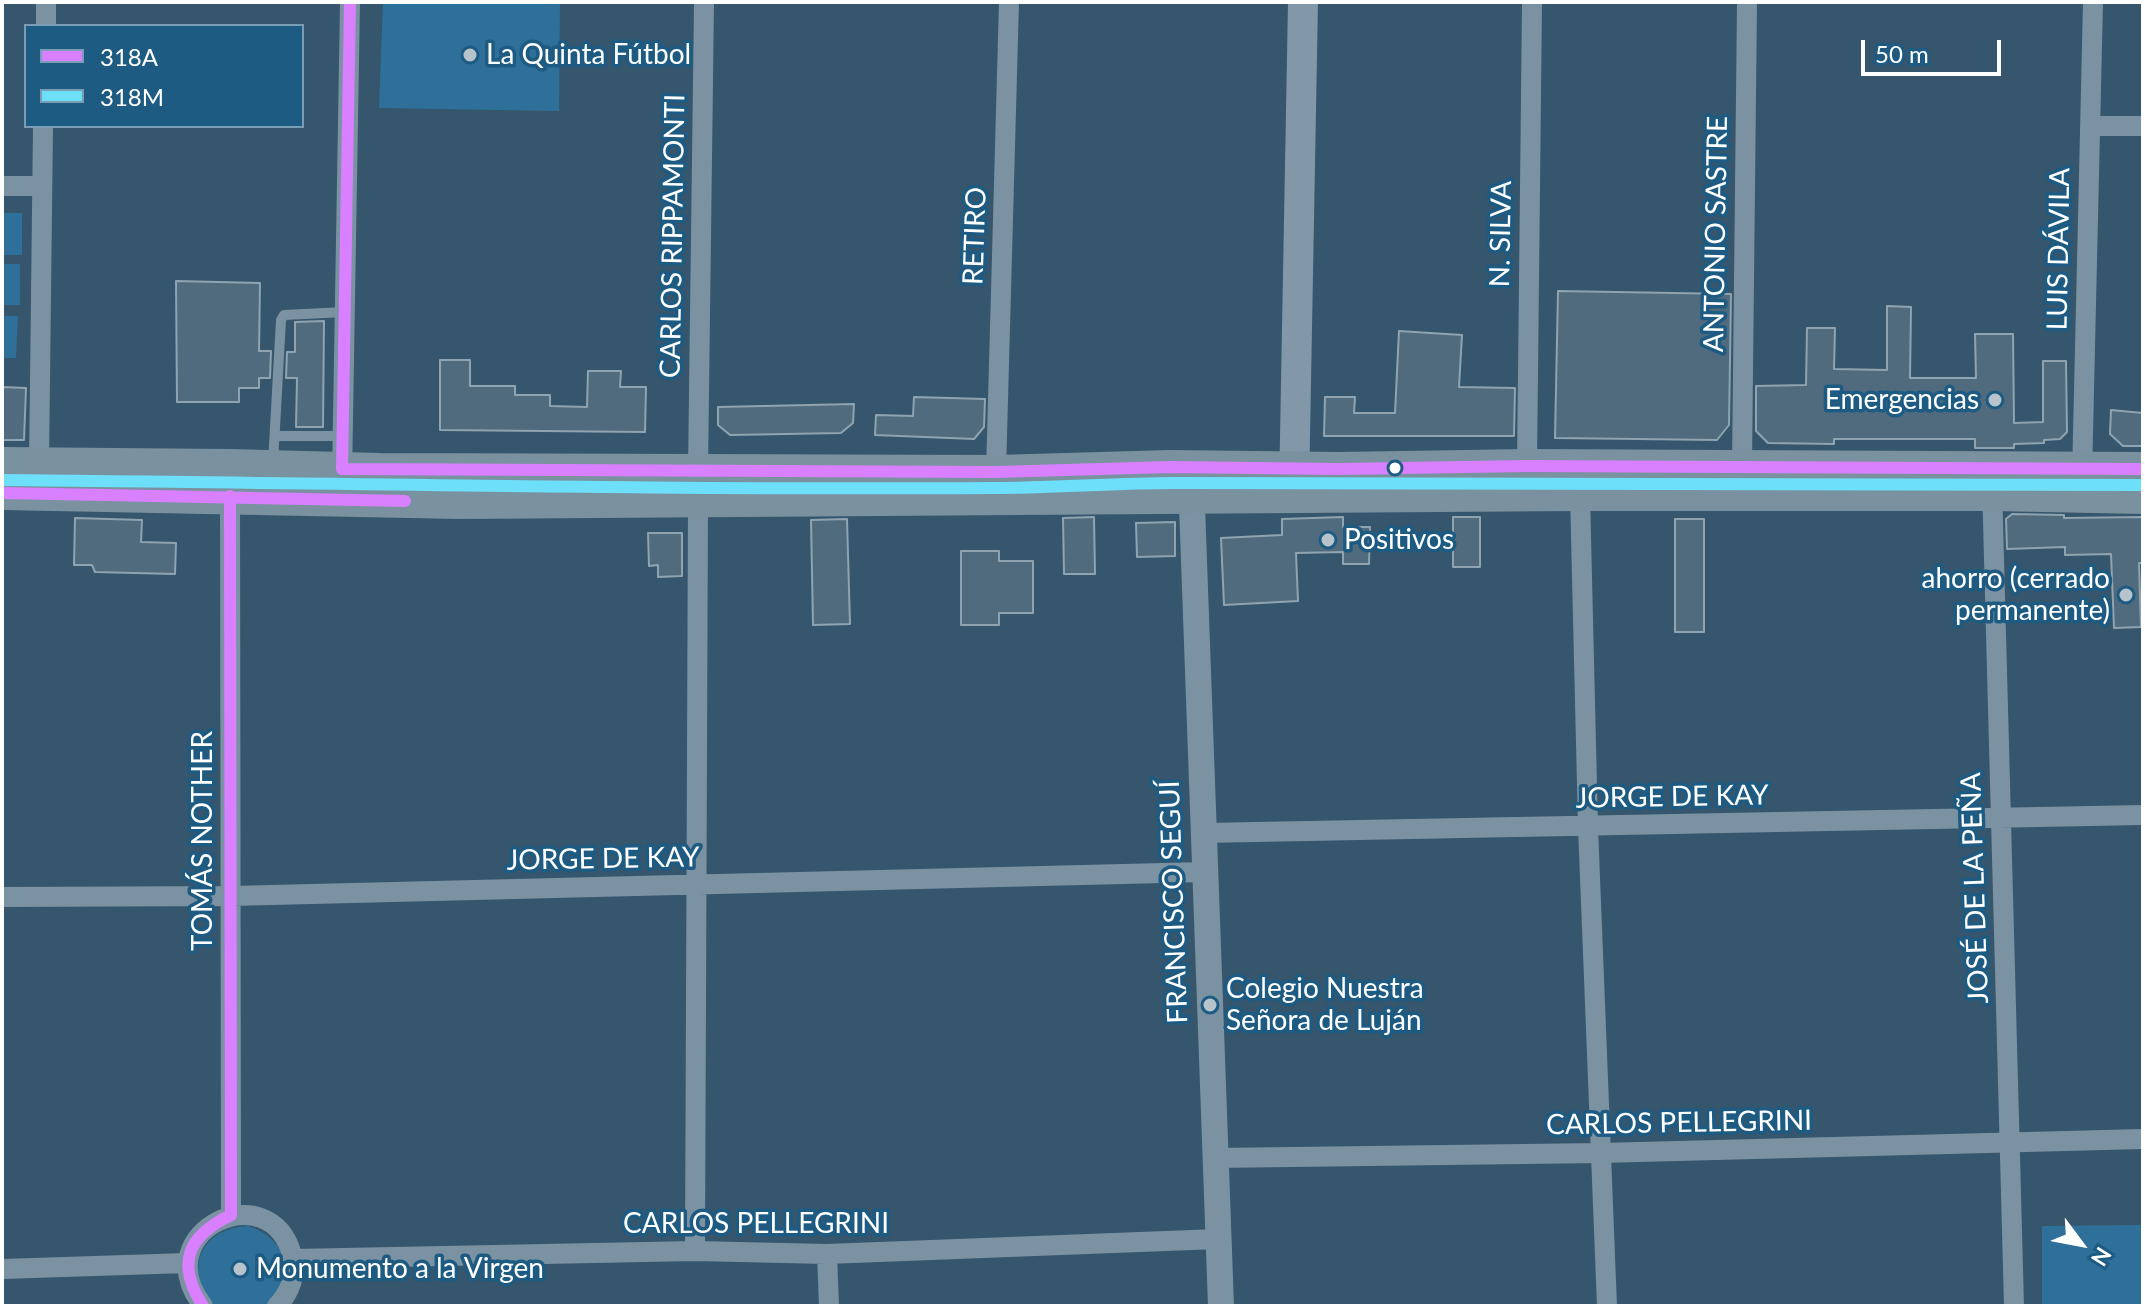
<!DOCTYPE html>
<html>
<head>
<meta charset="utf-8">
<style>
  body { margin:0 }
  #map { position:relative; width:2145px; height:1308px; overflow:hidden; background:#35566c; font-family:Lato,sans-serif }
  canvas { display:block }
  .frame { position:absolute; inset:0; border:4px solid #fff; pointer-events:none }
  .legend { position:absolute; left:24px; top:24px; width:280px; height:104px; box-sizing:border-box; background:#1e5b83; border:2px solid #789db5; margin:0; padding:10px 14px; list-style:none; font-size:24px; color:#fff }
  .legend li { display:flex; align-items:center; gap:16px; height:40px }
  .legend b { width:40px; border:2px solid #789db5 }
  .north { position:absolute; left:2041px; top:1204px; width:80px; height:80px; -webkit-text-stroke:6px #1e5b83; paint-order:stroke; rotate:122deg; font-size:22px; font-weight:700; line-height:32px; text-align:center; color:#fff }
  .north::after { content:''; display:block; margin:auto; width:28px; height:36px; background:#fff; clip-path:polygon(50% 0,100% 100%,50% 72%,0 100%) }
  .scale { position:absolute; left:1861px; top:40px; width:140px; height:36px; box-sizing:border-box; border:4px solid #fff; border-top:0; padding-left:10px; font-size:24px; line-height:28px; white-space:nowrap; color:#fff; -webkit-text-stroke:6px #1e5b83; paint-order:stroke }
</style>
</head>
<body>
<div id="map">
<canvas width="2145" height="1308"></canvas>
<div class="frame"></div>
<ul class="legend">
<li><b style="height:10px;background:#d880ff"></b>318A</li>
<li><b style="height:10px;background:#6ddff8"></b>318M</li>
</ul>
<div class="north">N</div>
<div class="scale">50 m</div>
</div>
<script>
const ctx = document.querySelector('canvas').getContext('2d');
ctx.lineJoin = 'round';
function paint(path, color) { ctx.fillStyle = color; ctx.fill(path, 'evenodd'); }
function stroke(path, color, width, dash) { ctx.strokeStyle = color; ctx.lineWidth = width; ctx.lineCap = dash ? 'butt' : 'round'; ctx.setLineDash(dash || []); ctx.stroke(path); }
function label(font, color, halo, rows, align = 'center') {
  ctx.font = font + ' Lato,sans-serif'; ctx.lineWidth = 7; ctx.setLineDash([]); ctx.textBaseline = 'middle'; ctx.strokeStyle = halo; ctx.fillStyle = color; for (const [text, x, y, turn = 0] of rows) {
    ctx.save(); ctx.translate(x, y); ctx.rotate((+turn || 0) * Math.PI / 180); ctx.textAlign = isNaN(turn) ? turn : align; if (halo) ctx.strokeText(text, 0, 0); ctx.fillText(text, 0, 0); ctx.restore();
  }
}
paint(new Path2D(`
  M383 2H560L559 111 379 108Z
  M2 213H22V255H2Z
  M2 264H20V305H2Z
  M2 316H18L16 358H2Z
  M2143 1225V1306H2042V1226Z
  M248 1226C287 1238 300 1278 266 1306H216C182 1272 200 1228 248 1226Z`), '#2e7099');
const building = new Path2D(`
  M176 281 260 283 259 351H271L270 378H259V388H239V402H177Z
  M1558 291 1731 294 1729 425 1717 440 1555 438Z
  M1887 306 1911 307 1910 378H1976L1975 334H2013L2014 423 2043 422V361H2066L2067 432 2060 439 2044 440V443L2014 444V448H1975V439H1834V444L1768 443 1756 431V386L1806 385 1807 328H1835L1834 369 1887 370Z
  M324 321 323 427H296L297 378H286L287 352H295V322Z
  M1399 331 1462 335 1459 387 1515 388 1514 436H1324L1325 397H1355L1354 413H1395Z
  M440 360H470V386H515V395H550V406L587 407 588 371H621L620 387H646L645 432 440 430Z
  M2 387 26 388 24 440H2Z
  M914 397 985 399 984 427 974 439 875 435 876 415 913 416Z
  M854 404 853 423 841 433 730 435 718 425V407Z
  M2111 410 2143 413V446H2123L2110 434Z
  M2012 514 2064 515V518L2143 517V563H2139L2141 627 2114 628 2111 554 2065 555V547L2007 549 2006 519Z
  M1094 517 1095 574H1064L1063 518Z
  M1343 517V527H1370L1369 564H1343V552L1296 553 1298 601 1224 605 1221 538 1282 535V519Z
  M1453 517H1480V567H1453Z
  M75 518 142 520 141 542 176 543 175 574 95 572 92 565H74Z
  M847 519 850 624 813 625 811 520Z
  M1675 519H1704V632H1675Z
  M1175 522V556L1137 557 1136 523Z
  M648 533H682V576L658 577V565L649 566Z
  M961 551H999V561H1033V613H999V625H961Z`);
paint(building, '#506b7d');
stroke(building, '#8fa3b0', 2);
stroke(new Path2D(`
  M275 436H342
  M273 463 281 320 284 315 345 312`), '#7b92a2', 10);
stroke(new Path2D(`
  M46 26V2
  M2090 126H2143
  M2 186H41
  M39 465 43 126
  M1527 466 1532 2
  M1742 466 1747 2
  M698 471 704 2
  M996 472 1009 2
  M2082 477 2093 2
  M342 478 350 2
  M1992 484 2014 1306
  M230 487 231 1215
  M1580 494 1588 827 1607 1306
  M1203 833 2143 815
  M2 897 231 896 1204 872
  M1215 1158 1600 1153 2143 1139
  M695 1251 698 501
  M827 1254 829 1306
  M293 1259 695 1251 827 1254 1218 1239
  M2 1269 187 1263
  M203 1306C145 1231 270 1173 292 1255 297 1274 290 1293 277 1306`), '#7b92a2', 20);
stroke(new Path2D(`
  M1191 478 1221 1306`), '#7b92a2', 26);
stroke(new Path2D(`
  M1294 491 1303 2`), '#8297a7', 30);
stroke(new Path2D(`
  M2 464 229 466 380 470 698 471 996 472 1170 467 1339 469 1527 466 2143 469
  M2 493 460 502 1580 494H1992L2143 497`), '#7a919f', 34);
stroke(new Path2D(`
  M350 2 342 469 996 472 1170 467 1339 469 1527 466 2143 469
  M2 493 405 501
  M203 1306C176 1264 187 1236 231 1215L230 496`), '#d880ff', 12);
stroke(new Path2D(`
  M2 480C332 483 662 490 992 488 1053 488 1114 483 1175 483 1497 483 1820 483 2143 485`), '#6ddff8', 12);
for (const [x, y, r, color] of [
  [470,55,8,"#b8c4cc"],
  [1995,400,8,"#b8c4cc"],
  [1395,468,7,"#fff"],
  [1328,540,8,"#b8c4cc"],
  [2126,595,8,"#b8c4cc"],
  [1210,1005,8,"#b8c4cc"],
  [240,1269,8,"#b8c4cc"]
]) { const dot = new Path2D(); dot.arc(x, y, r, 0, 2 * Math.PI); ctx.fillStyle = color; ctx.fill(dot); stroke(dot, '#1e5b83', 3); }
label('28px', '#fff', '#1e5b83', [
  ["La Quinta Fútbol",486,55],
  ["Emergencias",1979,400,"right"],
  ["Positivos",1344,540],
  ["ahorro (cerrado",2110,579,"right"],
  ["permanente)",2110,611,"right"],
  ["Colegio Nuestra",1226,989],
  ["Señora de Luján",1226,1021],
  ["Monumento a la Virgen",256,1269]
], 'left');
label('28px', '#fff', '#1e5b83', [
  ["N. SILVA",1501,234,-89],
  ["ANTONIO SASTRE",1716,234,-89],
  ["CARLOS RIPPAMONTI",673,236,-89],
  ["RETIRO",975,236,-88],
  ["LUIS DÁVILA",2059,249,-89],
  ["JORGE DE KAY",1672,797,-1],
  ["TOMÁS NOTHER",203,841,-90],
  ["JORGE DE KAY",603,859,-1],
  ["JOSÉ DE LA PEÑA",1975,888,-92],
  ["FRANCISCO SEGUÍ",1174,902,-92],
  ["CARLOS PELLEGRINI",1679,1123,-1],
  ["CARLOS PELLEGRINI",756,1224]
]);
</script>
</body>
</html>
